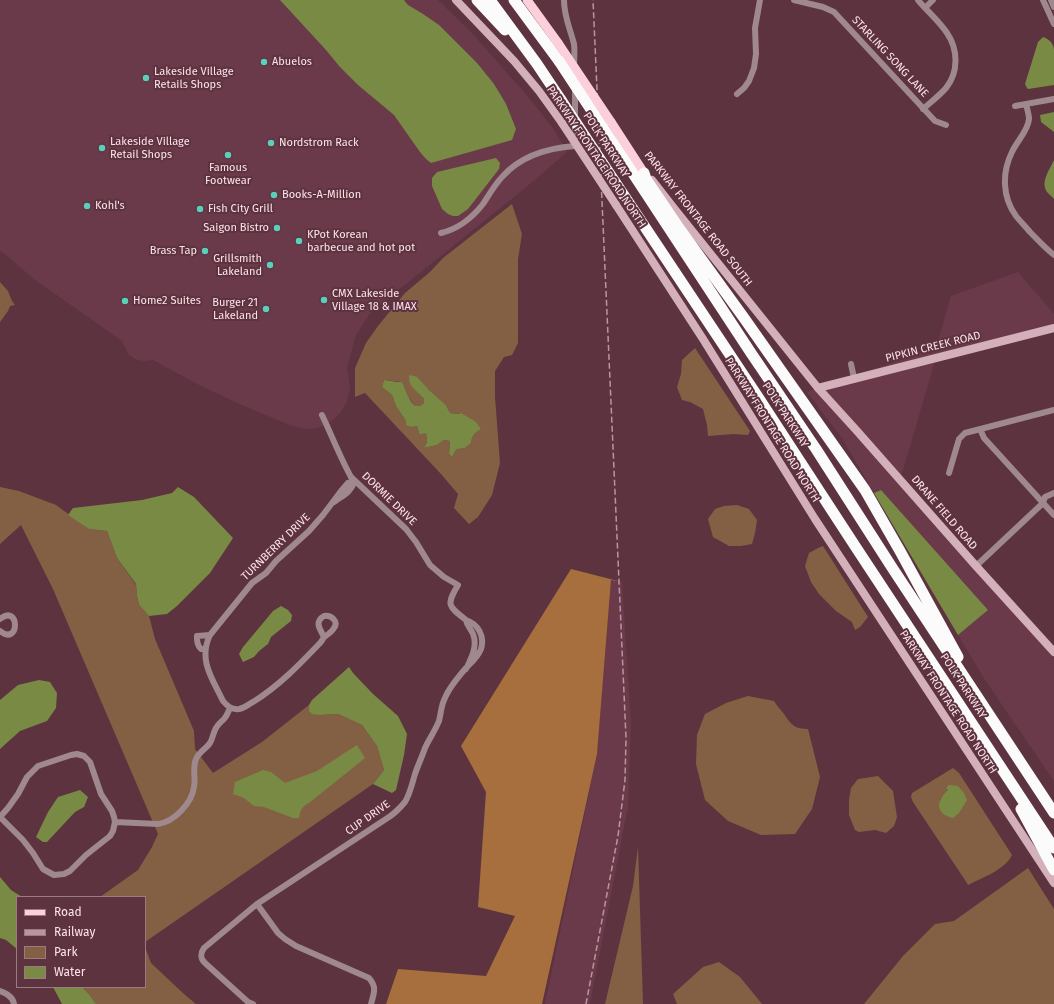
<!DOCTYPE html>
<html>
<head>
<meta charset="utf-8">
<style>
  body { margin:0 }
  #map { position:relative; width:1054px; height:1004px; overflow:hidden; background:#5d3340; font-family:"Fira Sans",sans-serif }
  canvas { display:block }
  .legend { position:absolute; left:16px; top:896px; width:130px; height:92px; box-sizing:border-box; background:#5d3340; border:1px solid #9d7984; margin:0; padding:5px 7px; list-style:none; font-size:12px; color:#fee3e9 }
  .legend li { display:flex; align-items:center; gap:8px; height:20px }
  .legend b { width:20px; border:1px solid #9d7984 }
</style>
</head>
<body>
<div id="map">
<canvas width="1054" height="1004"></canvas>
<ul class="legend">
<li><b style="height:5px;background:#fccfdb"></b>Road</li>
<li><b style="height:5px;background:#b8969f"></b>Railway</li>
<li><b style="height:11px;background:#836043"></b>Park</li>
<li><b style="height:11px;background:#798a44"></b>Water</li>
</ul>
</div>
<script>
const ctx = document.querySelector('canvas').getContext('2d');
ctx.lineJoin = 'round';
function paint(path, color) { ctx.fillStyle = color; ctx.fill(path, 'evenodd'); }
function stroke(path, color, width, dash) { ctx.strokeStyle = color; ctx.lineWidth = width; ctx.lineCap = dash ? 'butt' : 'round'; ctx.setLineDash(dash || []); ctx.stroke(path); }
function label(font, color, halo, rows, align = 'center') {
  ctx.font = font + ' "Fira Sans",sans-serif'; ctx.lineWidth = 4; ctx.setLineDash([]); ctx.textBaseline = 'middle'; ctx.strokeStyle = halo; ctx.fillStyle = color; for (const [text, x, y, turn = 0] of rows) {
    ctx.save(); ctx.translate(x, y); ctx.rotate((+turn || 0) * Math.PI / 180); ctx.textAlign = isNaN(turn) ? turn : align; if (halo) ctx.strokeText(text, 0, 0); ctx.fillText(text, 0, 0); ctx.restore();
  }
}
paint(new Path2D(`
  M0 0H438L472 33 523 91 553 128 567 152 524 189 371 312 356 335 347 368 349 380 350 389 347 401 341 412 333 420 321 427 317 428 307 429 292 426 244 406 197 384 153 360 145 361 137 360 128 354 122 341 34 279 0 250Z
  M1018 272 1054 314V325L862 373 936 348 951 296Z
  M935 361 901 477 823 389Z
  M815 389 972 566 1054 656V781L987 683 958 635 988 610 880 490 874 493 842 438 807 392Z
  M611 580 622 582 631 723 628 806 590 1004H545L597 754Z`), '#6b3a4a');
paint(new Path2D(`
  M512 204 522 234 518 259V343L512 355 504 357 495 371V397L500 463 492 495 478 517 469 524 454 508 458 494 441 474 365 393 355 397V368L366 343 378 326 405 293 430 272 443 258ZM384 380 402 382 408 396 415 406H420L424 403V399L413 388 428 389 446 405 450 413 457 414 459 413 481 429C475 433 472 435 471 443L465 448 458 449 456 450 452 457 449 454 450 441 444 440 437 445 424 448 427 442 426 433H419L417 426 412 427 406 421 396 406 392 395 382 387Z
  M0 282 8 291 12 301 15 305 10 306 8 311 0 322Z
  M695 348 750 431 748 435 733 434 708 436 707 425 703 409 690 402 682 400 677 387 681 374 682 360Z
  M0 487 19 491 56 505 89 529 107 531 117 558 136 585 137 596 139 605 149 616 155 639 194 731 195 749 213 773 262 742 309 705V711L321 715 338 714 362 725 377 746 384 770 373 784 145 942V897H100L138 870 152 847 158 834 53 589 21 525 0 544Z
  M737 505 749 509 757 520 755 533 752 544 741 546H729L713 537 708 519 715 509 724 506Z
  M823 546 868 617 860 627 855 630 852 622 836 611 819 594 811 582 805 566 809 553 818 548Z
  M748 696 774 701C777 706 781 710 784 714 791 725 795 729 808 729L820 777 812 809 795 834 761 835 728 821 705 800 696 764 697 735 705 714 726 703Z
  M953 768 959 773 1012 855C1006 869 982 878 968 885L967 883 913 802 911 797 912 793ZM946 786H948L953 818 940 800 948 790Z
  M878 776 893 791 897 817 894 826 886 833 875 830 859 832 855 830 849 815V800L851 788 858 779Z
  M638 847 643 1004H605L633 886Z
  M1028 868 1054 909V1004H864L903 956 935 924 954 921Z
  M145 947 151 963 185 995 196 1004H96L89 994 82 987H145Z
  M719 962 740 977 762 1004H677L673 994 703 967Z`), '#836043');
paint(new Path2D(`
  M571 569 622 582 611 580 597 754 542 1004H386L398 969 486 976 515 916 478 907 486 792 461 746Z`), '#a76f3d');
paint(new Path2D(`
  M280 0H404L408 5 423 14 439 25 477 63 494 84 506 104 516 129 512 140 431 163 426 159 420 152 394 115 358 85 340 67 326 50Z
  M1043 37C1049 39 1053 43 1054 49 1054 57 1054 75 1054 85L1028 89 1027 88 1025 84 1038 42Z
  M1054 112V132L1041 122 1040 115Z
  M496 158 500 163 499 169 468 209 458 216H453L448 214 442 209 432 186V178L437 172Z
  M1054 160V199C1052 197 1049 194 1047 192 1040 182 1050 169 1054 160Z
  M409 375 414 376 417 377 428 389 446 405 450 413 457 414 461 413 476 422 481 429C475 433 472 435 471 443L465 448 458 449 456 450 452 457 449 454 450 441 444 440 437 445 424 448 427 442 426 433 420 434 419 433 417 426 412 427 406 425V421L396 406 392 395 382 387 384 380 398 382H402C406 390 408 399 415 406H420L424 403V399C417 391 408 387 409 375Z
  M178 487 194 497 233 538 210 573 177 606 167 614 149 616 139 605 137 596 136 584 117 558 107 531 89 529 68 515 73 508 142 500 172 493Z
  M881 490 988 610 958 635 874 493Z
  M281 606 288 610 292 615 291 621 271 637 268 644 259 651 254 657 243 662 239 654 243 647 273 611Z
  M349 667 353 673 373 694 398 716 407 734 404 755 396 790 392 793 373 784 384 770 377 746 362 725 338 714 321 715 312 714 309 711V705L312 700Z
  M39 680 50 682 57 693 56 708 47 721 20 731 0 749V700L18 685Z
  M357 745 365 758 309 803C302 806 300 811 299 818H293L264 807 254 806 244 798 233 794 235 782 263 770 271 772 285 783 317 771Z
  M949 785 958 786 964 793 967 800 959 813 953 818C936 814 935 802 948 790L946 787Z
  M80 790 88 797 84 807 75 812 47 842H43L36 837 48 812 58 797Z
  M0 877 11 890 22 897H17V949L6 940 0 938Z
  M53 987H82L89 994 96 1004H62Z`), '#798a44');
stroke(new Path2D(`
  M564 0C564 17 570 28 574 44 575 51 574 60 574 67
  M794 0 823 7 834 12 935 121 946 125
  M918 0C927 11 939 21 947 33 958 49 959 72 946 88 940 95 931 102 923 109
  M1043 0 1054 24
  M1051 0 1054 7
  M925 8 933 0
  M737 94 744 88 749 81 754 68 756 54 755 28 760 0
  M1026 104C1027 109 1029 114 1029 119 1028 131 1017 141 1012 152 1002 172 1002 197 1016 216 1020 221 1025 226 1030 232 1038 240 1045 248 1054 255
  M1015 106 1054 99
  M441 233C458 229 472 218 483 204 489 195 495 184 503 176 521 156 548 148 575 146V88
  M851 364 854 378
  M322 415C332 436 340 457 351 477L406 529 416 542 430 565 444 577 458 585C446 605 448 606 466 620
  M980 429 984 438 1054 515
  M949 473 959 439 965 433 1054 410
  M334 502C345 494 349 494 355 481
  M976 566 1043 503 1045 497 1054 493
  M324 616C331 615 339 621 334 628 332 632 327 635 324 637 320 629 314 622 324 616Z
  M0 619C20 603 20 647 0 631
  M324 637 321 642C300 664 279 686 253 702 249 704 244 708 239 709 232 710 227 706 223 701 212 678 198 660 210 635L252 583 266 573 276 561 309 531 323 515 341 491 348 483 355 481
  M205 649H201C197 645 197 641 197 636L210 635
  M0 817 23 840 33 853 43 869 54 875 64 874 70 871 86 855 110 836 113 831 115 822 114 817 112 811 101 794 90 762 84 756 77 754 71 755 38 766 27 777 18 794 8 808 0 817
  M115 822 158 824C174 822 192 803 194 787 196 777 192 768 196 759 199 752 206 749 210 743 213 738 213 733 216 728 218 724 221 722 224 719 227 716 228 712 230 708
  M257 904 278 933 285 939 296 946 369 978C377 987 374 993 371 1004
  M0 991C6 993 13 997 14 1004
  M253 1004 248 1002 205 963C200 958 200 954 204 948L257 904 389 817C395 813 400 808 405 802 410 794 412 784 415 774 418 765 422 757 425 748 429 739 435 731 439 721 441 714 441 705 445 698 449 688 459 676 466 668 472 662 478 657 481 649 485 636 478 624 466 620 467 626 471 629 473 634 478 646 471 659 466 669`), '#9f898f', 6);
stroke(new Path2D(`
  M456 0 514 61 539 91 562 123
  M652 180 673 207 818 388 857 431 976 566 1054 652
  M616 205 703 339 815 519 1054 883
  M818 388 1054 328`), '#d4b1ba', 8);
stroke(new Path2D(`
  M527 0 558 43
  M611 122 644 173`), '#fccfdb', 9);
stroke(new Path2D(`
  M477 0 505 30
  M490 0 537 64 561 100
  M514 0 559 61
  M613 143 751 353 816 449 893 569 1054 813
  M644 173 646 179 679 228 744 318 865 490 900 551 958 657
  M615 182 758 397 857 549 1054 848
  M1021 809 1054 870`), '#fbfbfb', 11);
stroke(new Path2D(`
  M586 1004 618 836 625 780 626 738 593 0`), '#b8969f', 1.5, [6, 3]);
stroke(new Path2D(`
  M562 123 616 205`), '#d4b1ba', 8);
stroke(new Path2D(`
  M558 43 611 122`), '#fccfdb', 9);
stroke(new Path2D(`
  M559 61 613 143
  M561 100 615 182`), '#fbfbfb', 11);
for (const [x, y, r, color] of [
  [264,62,4,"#5ccebb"],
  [146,78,4,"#5ccebb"],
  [271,143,4,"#5ccebb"],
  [102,148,4,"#5ccebb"],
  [228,155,4,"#5ccebb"],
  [274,195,4,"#5ccebb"],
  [87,206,4,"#5ccebb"],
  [200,209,4,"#5ccebb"],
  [277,228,4,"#5ccebb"],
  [299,241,4,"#5ccebb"],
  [205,251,4,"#5ccebb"],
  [270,265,4,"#5ccebb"],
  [324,300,4,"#5ccebb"],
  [125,301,4,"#5ccebb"],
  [266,309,4,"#5ccebb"]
]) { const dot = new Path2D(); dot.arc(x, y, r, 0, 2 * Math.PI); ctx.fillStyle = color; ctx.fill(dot); stroke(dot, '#5d3340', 1.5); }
label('11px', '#fee3e9', '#5d3340', [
  ["STARLING SONG LANE",890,57,47],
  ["POLK PARKWAY",606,145,57],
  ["PARKWAY FRONTAGE ROAD NORTH",596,157,56],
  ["PARKWAY FRONTAGE ROAD SOUTH",698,219,52],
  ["PIPKIN CREEK ROAD",933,347,-14],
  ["POLK PARKWAY",785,415,57],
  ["PARKWAY FRONTAGE ROAD NORTH",772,430,58],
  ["DORMIE DRIVE",389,499,44],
  ["DRANE FIELD ROAD",944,513,49],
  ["TURNBERRY DRIVE",276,547,-44],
  ["POLK PARKWAY",963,686,57],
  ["PARKWAY FRONTAGE ROAD NORTH",948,702,57],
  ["CUP DRIVE",368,818,-35]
]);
label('11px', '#fee3e9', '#5d3340', [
  ["Abuelos",272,62],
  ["Lakeside Village",154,72],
  ["Retails Shops",154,85],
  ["Lakeside Village",110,142],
  ["Retail Shops",110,155],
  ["Nordstrom Rack",279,143],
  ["Famous",228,168,"center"],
  ["Footwear",228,181,"center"],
  ["Books-A-Million",282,195],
  ["Kohl's",95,206],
  ["Fish City Grill",208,209],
  ["Saigon Bistro",269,228,"right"],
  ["KPot Korean",307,235],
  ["barbecue and hot pot",307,248],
  ["Brass Tap",197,251,"right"],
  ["Grillsmith",262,259,"right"],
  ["Lakeland",262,272,"right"],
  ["CMX Lakeside",332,294],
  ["Village 18 & IMAX",332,307],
  ["Home2 Suites",133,301],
  ["Burger 21",258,303,"right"],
  ["Lakeland",258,316,"right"]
], 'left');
</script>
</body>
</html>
